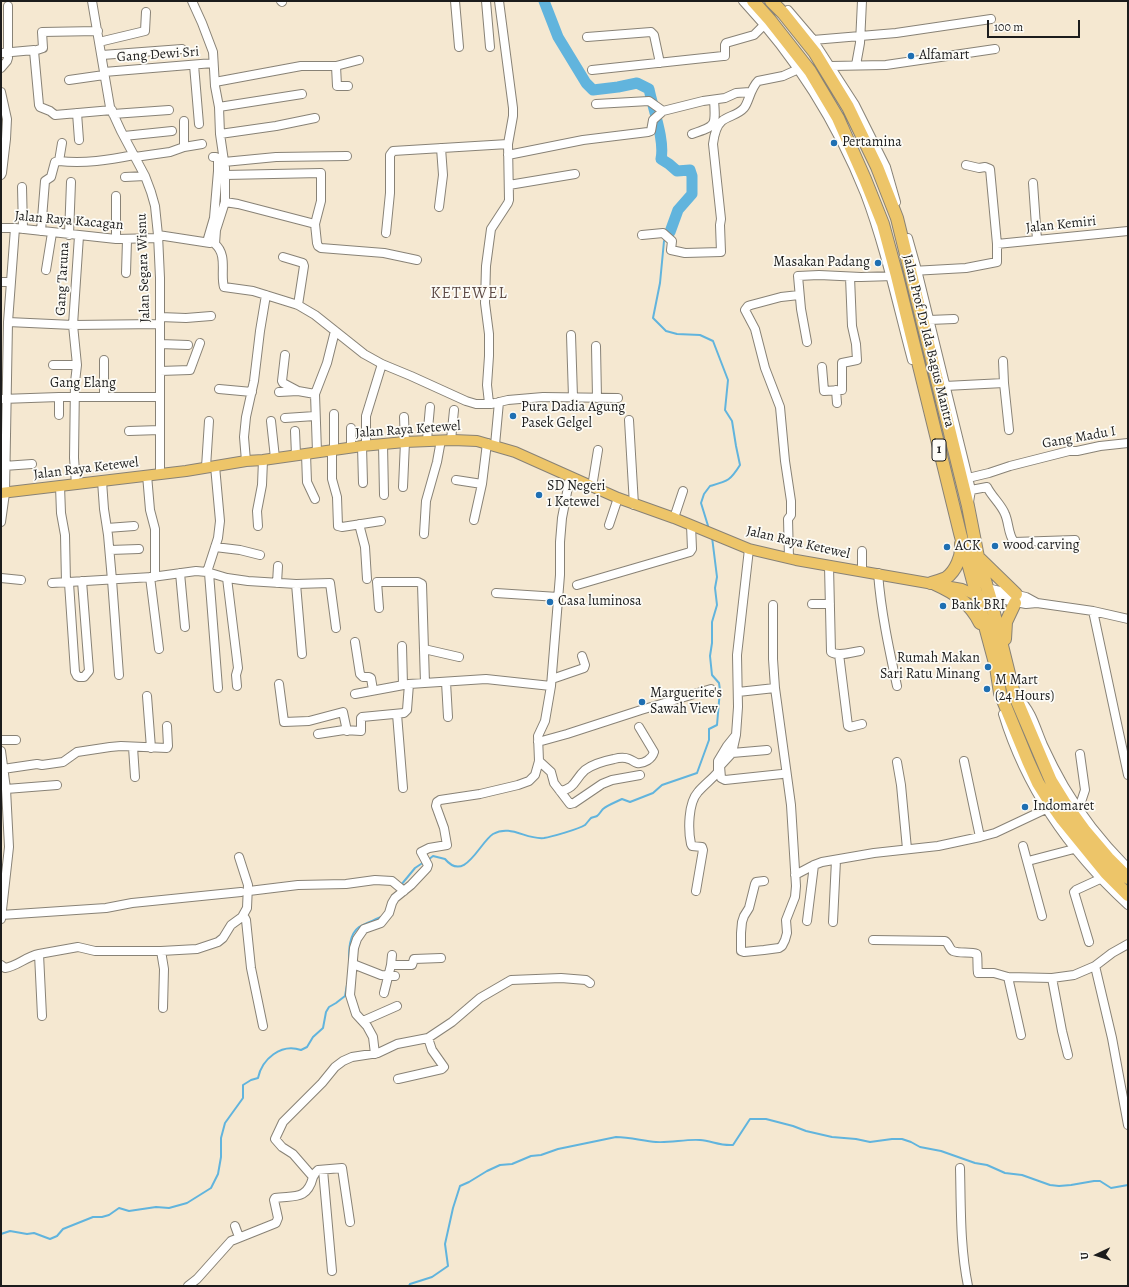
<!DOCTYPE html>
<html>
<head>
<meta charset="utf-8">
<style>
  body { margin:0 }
  #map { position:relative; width:1129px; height:1287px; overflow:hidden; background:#f5e8d1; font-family:Alegreya,serif }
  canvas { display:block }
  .frame { position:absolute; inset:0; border:2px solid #1c1c1c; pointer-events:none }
  .north { position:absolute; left:1077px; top:1235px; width:40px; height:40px; -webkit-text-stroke:3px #fdfcf7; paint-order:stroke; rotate:266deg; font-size:11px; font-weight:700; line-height:16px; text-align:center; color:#1c1c1c }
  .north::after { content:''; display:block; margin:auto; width:14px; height:18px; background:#1c1c1c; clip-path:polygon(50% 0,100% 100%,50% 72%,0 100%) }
  .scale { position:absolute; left:987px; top:20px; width:93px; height:18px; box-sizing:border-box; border:2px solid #1c1c1c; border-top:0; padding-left:5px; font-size:12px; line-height:14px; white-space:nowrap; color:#1c1c1c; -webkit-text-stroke:3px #fdfcf7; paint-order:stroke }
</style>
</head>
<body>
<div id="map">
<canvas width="1129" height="1287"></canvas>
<div class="frame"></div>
<div class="north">U</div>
<div class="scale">100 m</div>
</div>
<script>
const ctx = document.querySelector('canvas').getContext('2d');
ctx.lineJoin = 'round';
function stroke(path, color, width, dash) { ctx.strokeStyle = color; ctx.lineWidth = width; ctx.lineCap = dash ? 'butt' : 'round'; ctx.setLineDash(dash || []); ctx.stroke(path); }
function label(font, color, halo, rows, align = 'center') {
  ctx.font = font + ' Alegreya,serif'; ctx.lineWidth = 3.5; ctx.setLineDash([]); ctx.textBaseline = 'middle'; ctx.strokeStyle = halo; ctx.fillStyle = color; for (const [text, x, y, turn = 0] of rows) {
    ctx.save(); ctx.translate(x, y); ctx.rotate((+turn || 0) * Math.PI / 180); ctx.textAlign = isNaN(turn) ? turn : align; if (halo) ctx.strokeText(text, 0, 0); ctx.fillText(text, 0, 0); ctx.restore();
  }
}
stroke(new Path2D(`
  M664 241 660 283 653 318 666 331 677 334 700 335 713 341 728 380 725 410 732 421 736 446 740 465C730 481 728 481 710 486L704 494 701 503 709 529
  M428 860 433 856 445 859C465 883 479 843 493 834 511 824 526 840 544 838 551 837 579 829 585 825 587 823 589 820 591 818 593 817 595 817 597 816 599 815 601 811 603 809 608 805 616 802 622 799L630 802 653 793 662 785 697 773 709 740V729L717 725 720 690 719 683 712 675 710 656 712 643V622L717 605 715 588 717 577 712 537
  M401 885 415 868 424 862
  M349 964C349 953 348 935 359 927 366 923 375 920 383 916
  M1 1234 10 1231 27 1234 34 1233 50 1239 57 1236 63 1229 93 1217H102L109 1215 119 1208 129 1211 156 1207 169 1208 187 1203 211 1188 218 1174 221 1157V1138L225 1123 243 1098V1085L251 1080 258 1078C262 1059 281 1043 301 1050L307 1047 313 1037 323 1028 326 1012 329 1007 336 1003 345 996 347 985
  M409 1286 410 1284 432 1277 448 1266 445 1244 453 1208 460 1186 469 1182 487 1171 500 1165 512 1164 531 1156 541 1155 558 1149 616 1137C630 1137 643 1141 656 1142 671 1143 685 1139 700 1140 712 1141 720 1146 733 1145L750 1119H766L793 1126 806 1131 832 1137 856 1139 870 1142 892 1139H902L911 1142 920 1147 941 1151 975 1163 987 1165 1005 1173 1022 1175 1050 1185 1059 1186 1071 1185 1094 1181H1100L1111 1188 1128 1185`), '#61b4dd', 2);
stroke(new Path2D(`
  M544 1 558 37 586 83 593 90 618 87 637 83 649 89C653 109 665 140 661 159L669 164 677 171 690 170 692 176V194L678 210 670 232`), '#61b4dd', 11);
const minor = new Path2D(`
  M92 1 110 107 121 131 145 176 151 192 155 206 158 235 160 278V473
  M192 1 202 23 213 52 215 86 219 107 220 134 225 168V202L216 230 215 244C228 255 220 274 224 287L253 291 298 305 315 315 364 354 382 364 411 376 466 401 476 404H491L508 400 543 397 618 398
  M281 1 282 2
  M455 1 459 47
  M486 1 490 47
  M743 1C796 58 836 121 865 194 885 247 897 304 912 360
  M788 10 811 37 855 105 886 167 896 202
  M98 31 42 32 43 48 34 51 39 105 40 107 50 111 55 115 112 110
  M587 37 651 32 654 35 660 63
  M813 40 896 33 991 19
  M99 42 145 31 146 12
  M1 53 34 50
  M102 55 182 49
  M194 65 199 124
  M856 65 860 43 862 1
  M336 66 337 86H348
  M831 66 886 65 995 49
  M1 68 7 61 8 58V6
  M592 70 723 56H725V45L726 43 754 35 764 25
  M104 72 213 63
  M69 80 104 75
  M215 82 301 66H336L359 60
  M1 92 7 119 6 139 2 173 1 175
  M596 104 649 101 663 111
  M219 107 302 94
  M77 113 79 140
  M113 114 169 110
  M184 121V147
  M220 134 276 126 315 118
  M692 134C716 126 716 126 714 100
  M124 136 172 131
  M508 155 583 140 648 132 651 131 653 120 663 111 703 101 725 98 736 93 750 92
  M135 157 170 152 184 147 202 144
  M59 161C84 164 109 160 134 155
  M224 162 276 157 347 156
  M225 175 321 173V201L315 224 238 204 225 202
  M125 177 145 176
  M1033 183 1037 240
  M509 185 575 174
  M22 187 23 229
  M439 207 443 175 441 148
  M315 224 317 243 318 246 321 248 384 253 417 260
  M1 228H15L116 239 159 238
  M41 231 45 181 51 177 55 162 59 161 62 143
  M386 233 390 193V155L393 151 508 144
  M69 235 71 182
  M158 235 210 243
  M642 235 663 233 672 241 671 250 685 253 721 252 720 225 721 219 713 144C714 136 716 126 722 121 728 116 738 115 744 108 749 102 750 89 758 81L783 76 803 67
  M908 238 917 270 971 490 969 502
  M116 239V196
  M207 242 214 218 218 171V158L216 157H213
  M997 244 1128 231
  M283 257 303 263 304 266 298 305
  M46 270 52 233
  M912 271 966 268 997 262V244L990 169 985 167 979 168 966 165
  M126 273 127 240
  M1 282H11
  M160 317 186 318 211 316
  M929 320 954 319
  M8 322 73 325 160 324
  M571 335 573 397
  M807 342 801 309 798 276 819 275 861 277 894 276
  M160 344 188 345
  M596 346 597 398
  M285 355 282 381 283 383 298 391
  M104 360V397
  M1003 361 1004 383
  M53 365H77
  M822 367 824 391 842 390V363L857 360 856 344 852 326 850 277
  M160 371 190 370 200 343
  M945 386 1004 383 1009 430
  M219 389 252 392
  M836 390 837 403
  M279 392 298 391 315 394
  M2 399 59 397H160
  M489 403 487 385 489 356V334L485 303 486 266 491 229 508 203 509 200 508 144 513 116V108L499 1
  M334 414V450
  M59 415V397
  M285 418 315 416
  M629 420 634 505
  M271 421 275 458
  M351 428V448
  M129 431 160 430
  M295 431 296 455
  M427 440 430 407
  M451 440 454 410
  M383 444 384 495
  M495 445 499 402
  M362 446 363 483
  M366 446V416L382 364
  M332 451V479L337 497 338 526 342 527 381 521
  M317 452 315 394 327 363 335 331
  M306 454 307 482 315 499
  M246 461 244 437 246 417 254 381 260 331 266 295
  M4 466 32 464
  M206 467 209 421
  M147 475 150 510 155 529V577
  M968 478 989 473 1010 466 1069 451H1077L1100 446 1128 443
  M456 480 482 484
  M102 481 104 509 108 535 112 580 119 675
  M76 484 74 458 75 382 77 365 73 325 79 236
  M60 486 61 513 65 535 66 583
  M403 487 405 442 404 417
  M592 487 598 450
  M971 490 987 487C992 497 1001 504 1005 514 1009 523 1008 534 1014 542L1075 540
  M674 518 683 491
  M474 520 482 484 487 443
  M1 522 5 493 8 322 15 228
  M359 524 365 547 367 579
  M609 525 618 498
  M258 526 257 511 262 485 263 460
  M107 528 134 526
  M424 534 426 501 437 462 441 440
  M215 547 240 550 260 555
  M749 549 737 655 738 707 736 735 732 753 720 766 721 778 725 780 782 774
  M110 550 139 549
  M862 551V571
  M789 558 788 519 791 515V501L785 461 780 407 765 368 755 329 745 310 748 306 751 305 781 297 799 295
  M829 566 831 652C839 657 852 652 860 651
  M207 572 218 538 220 521 215 466
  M180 573 185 627
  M209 573 218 688
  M878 573C881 612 889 649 897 686
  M150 577 159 649
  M1 578 21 580
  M227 578 238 668 236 675 237 686
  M52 583 152 577 196 571 207 572 227 578 248 581 296 584 330 583 336 628
  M69 583 75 672 77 676 79 677H84L89 671 82 581
  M277 583 278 566
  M296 584 302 654
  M577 585 690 552 692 549 691 525
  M987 588 1026 597 1037 603 1093 611 1128 619
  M496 593 558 597
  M990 597 1026 604 1037 603
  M812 604H830
  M379 608 377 582H418L422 584 425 683
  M1093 611 1128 775
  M355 642 360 674 363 677H369L371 678 373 690
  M402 646 403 685
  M424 649 459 657
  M839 654 848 726 850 727 862 724
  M552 679 584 668 585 665 582 656
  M446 682 448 717
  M279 684 284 722 309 721 343 712 347 731
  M738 692 775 688
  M355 694 409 684 486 679 551 686
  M147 696 151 748
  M1019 699C1032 711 1036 729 1043 745 1049 758 1056 772 1064 786 1081 815 1104 844 1128 868
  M397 714 403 788
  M1003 714C1026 789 1071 853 1128 905
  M318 734 344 730 361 731V718L362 717 404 713 407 710 409 684
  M1 740H16
  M538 742 567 734 641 710 711 689
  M133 747 135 777
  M1 751 6 789 9 847 1 919
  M732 753 767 750
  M539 761 551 772 554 783 570 804 574 803 602 784 612 780 640 775
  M897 762 901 785 907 849
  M3 769 37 764 42 765 63 762 77 752 110 747 121 746 167 748 168 746 167 726
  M6 789 57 785
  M560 791C576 788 574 780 585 770 593 764 604 761 614 759 618 758 624 757 629 759 632 760 634 762 637 763 644 764 652 759 654 752L639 727
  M1079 808 1085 790 1080 754
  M980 837 995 833 1046 809
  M1023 846 1042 916
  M1028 861 1074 849
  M795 875 814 865 822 862 874 853 938 846 980 837 964 761
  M764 881 756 882 755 884 749 908 744 916 742 922 741 933V951L744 952 764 950 779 948 782 946 785 940 787 933 786 920 795 897 796 886 791 805 775 688 773 659V605
  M249 891 298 885 346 884 375 880 392 881 404 891
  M696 891 703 850 702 847 692 846 691 844C688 830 688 803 698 792 704 785 712 779 718 772V761L727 746 735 736
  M1 915 106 908 132 903 241 892
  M242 917 245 918 246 920 251 968 263 1026
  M807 921 814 865
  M833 922 836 860
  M873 940 945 941C949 943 949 949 953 951 960 954 970 951 977 954 978 961 977 967 978 973H994L1008 977 1052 978 1074 975 1095 966 1112 953 1128 944
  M1089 942 1074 892 1076 890 1100 879
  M161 951 164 969 163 1008
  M353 964 381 975 395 976
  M1 965 5 968C18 966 25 957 39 954
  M391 965H412L414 959 441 958
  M1095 966 1112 1038 1128 1125
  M1008 977 1021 1035
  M1052 978 1062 1031 1068 1055
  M384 993 391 965 392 955
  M42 1016 39 954 78 947 95 951H161L197 949 218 942 223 938 231 925 242 917 247 908 248 885 239 857
  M363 1021 397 1006
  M375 1054 373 1037 367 1026 356 1014 350 995 354 948 357 939 364 929 381 923 389 913 392 903 395 898 411 885 427 868 428 865 421 852 429 848 447 845 444 828 436 806 437 802 440 800 480 794 518 785 529 781 535 775 539 761 538 736 545 721 551 686 560 575V542L562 518 570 477
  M398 1079 442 1069 444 1067 432 1050 428 1038
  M960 1168C961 1207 960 1247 968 1286
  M323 1170 332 1271
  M313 1177 316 1172 318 1170 342 1168 350 1222
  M235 1226 239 1237
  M188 1286 197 1279 231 1241 276 1223 278 1218 274 1200 275 1198C293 1195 307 1201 313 1177L293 1154 282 1147 275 1139 283 1122 322 1083 335 1067 343 1061 352 1057 378 1053 397 1044 428 1038 452 1022 480 998 511 980 561 978 586 980 590 983`);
const major = new Path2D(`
  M1 493 186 471 246 461 263 460 362 446 405 442 453 440 477 441 515 452 618 498 674 518 749 549 796 560 962 589 976 595 990 597`);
const highway = new Path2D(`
  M753 1 770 20 810 71 838 118 865 179 883 224 897 276 960 533 996 667 1000 693 1028 761 1038 783 1048 799 1062 819 1106 873 1128 895
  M771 1 783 13 815 53 848 107 877 167 897 218 968 506 978 557 990 597 1014 694 1051 781 1064 802 1085 831 1108 858 1128 878
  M980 559 1016 594
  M931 583C935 582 941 580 946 578 956 571 962 556 961 544
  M935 584C955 593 970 603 980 623
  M1005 639 1006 622 1015 603`);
stroke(minor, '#888276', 10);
stroke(major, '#888276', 12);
stroke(highway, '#888276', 14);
stroke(minor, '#fff', 8);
stroke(major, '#edc569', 10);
stroke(highway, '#edc569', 12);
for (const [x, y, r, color] of [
  [911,56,4,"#1f6fb2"],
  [834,143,4,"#1f6fb2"],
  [878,263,4,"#1f6fb2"],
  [513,416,4,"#1f6fb2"],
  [539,495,4,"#1f6fb2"],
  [995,546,4,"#1f6fb2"],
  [947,547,4,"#1f6fb2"],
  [550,602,4,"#1f6fb2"],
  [943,606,4,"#1f6fb2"],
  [988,667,4,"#1f6fb2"],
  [987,689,4,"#1f6fb2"],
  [642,702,4,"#1f6fb2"],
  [1025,807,4,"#1f6fb2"]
]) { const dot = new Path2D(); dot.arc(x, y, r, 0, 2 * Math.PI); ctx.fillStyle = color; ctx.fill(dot); stroke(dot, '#fdfcf7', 1.5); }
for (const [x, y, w] of [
  [939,450,14]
]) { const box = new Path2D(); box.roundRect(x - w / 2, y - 11, w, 22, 3); ctx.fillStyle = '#fdfcf7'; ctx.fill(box); stroke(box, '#1c1c1c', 1); }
label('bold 13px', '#1c1c1c', null, [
  ["1",939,450]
]);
label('14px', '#1c1c1c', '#fdfcf7', [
  ["Gang Dewi Sri",158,55,-4],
  ["Jalan Raya Kacagan",69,221,5],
  ["Jalan Kemiri",1061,225,-6],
  ["Jalan Segara Wisnu",144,268,-92],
  ["Gang Taruna",63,279,-87],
  ["Jalan Prof Dr Ida Bagus Mantra",928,341,76],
  ["Gang Elang",83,384],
  ["Jalan Raya Ketewel",408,430,-4],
  ["Gang Madu I",1079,438,-10],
  ["Jalan Raya Ketewel",86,469,-7],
  ["Jalan Raya Ketewel",798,543,13]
]);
label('14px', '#1c1c1c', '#fdfcf7', [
  ["Alfamart",919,56],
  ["Pertamina",842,143],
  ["Masakan Padang",870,263,"right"],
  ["Pura Dadia Agung",521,408],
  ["Pasek Gelgel",521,424],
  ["SD Negeri",547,487],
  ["1 Ketewel",547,503],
  ["wood carving",1003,546],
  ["ACK",955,547],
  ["Casa luminosa",558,602],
  ["Bank BRI",951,606],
  ["Rumah Makan",980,659,"right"],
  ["Sari Ratu Minang",980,675,"right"],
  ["M Mart",995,681],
  ["(24 Hours)",995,697],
  ["Marguerite's",650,694],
  ["Sawah View",650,710],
  ["Indomaret",1033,807]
], 'left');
ctx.letterSpacing = '1px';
label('16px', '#5e4b46', '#fdfcf7', [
  ["KETEWEL",469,294]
]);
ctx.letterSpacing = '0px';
</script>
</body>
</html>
